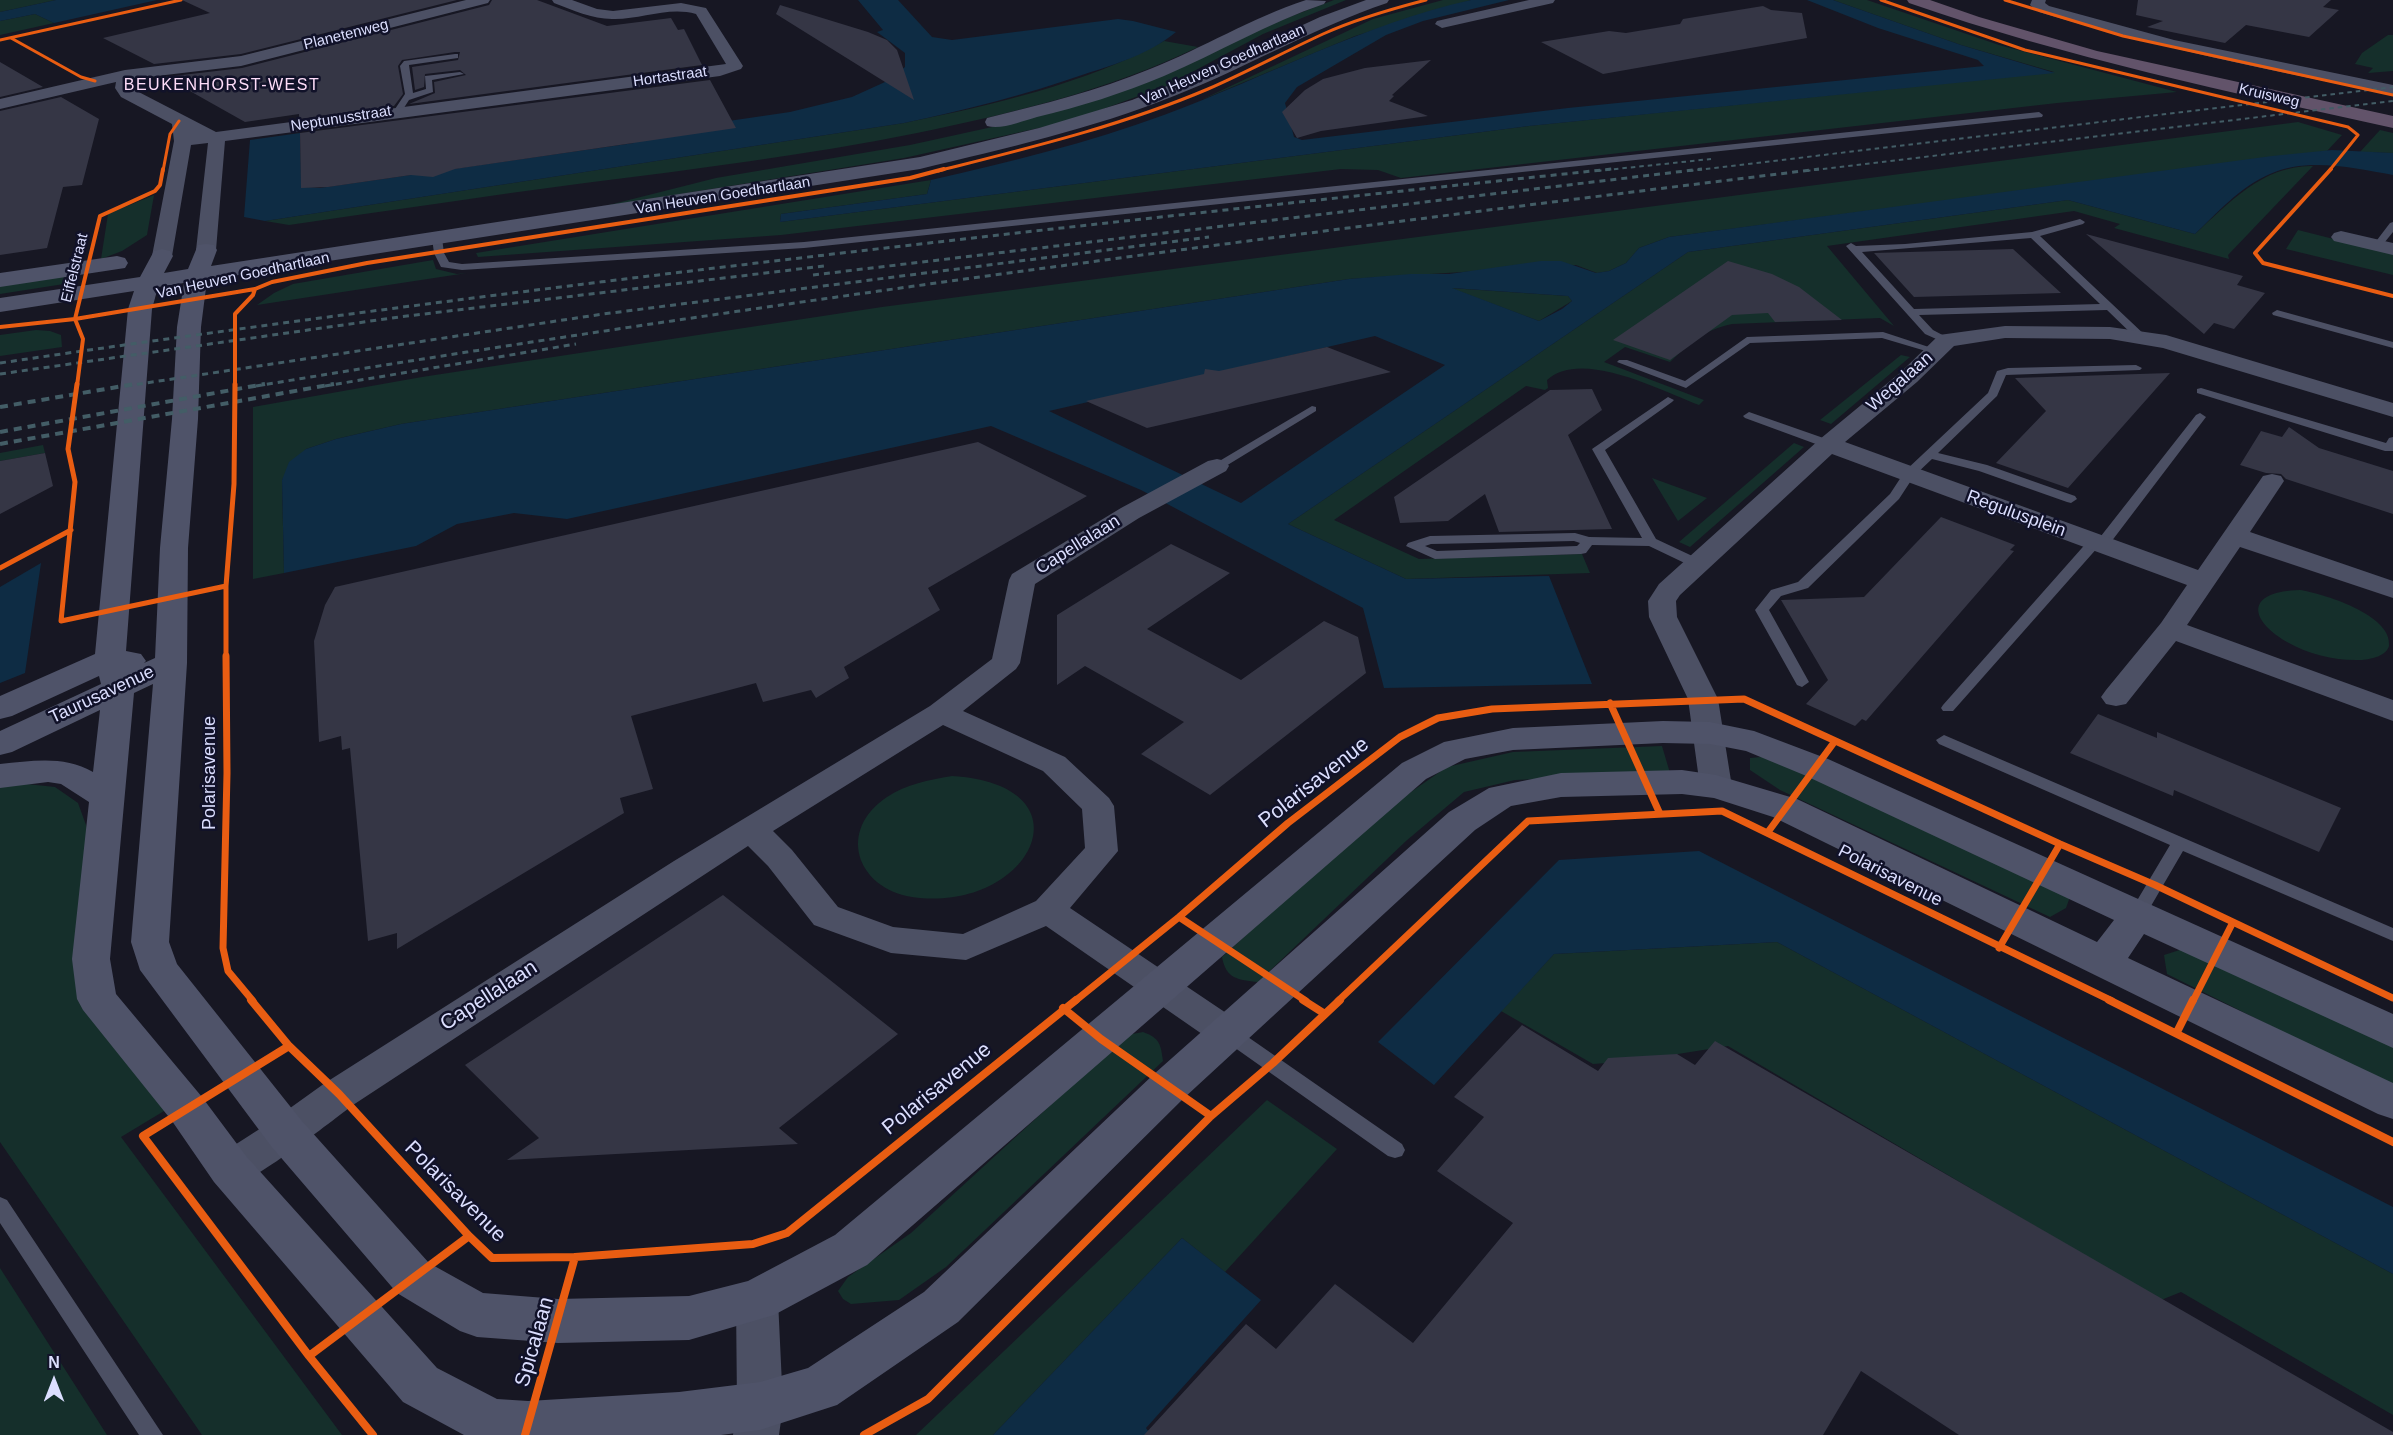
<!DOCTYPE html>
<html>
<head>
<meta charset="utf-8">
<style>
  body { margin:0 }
  #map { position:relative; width:2393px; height:1435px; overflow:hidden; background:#171723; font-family:Arial,sans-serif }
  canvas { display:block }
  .north { position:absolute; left:24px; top:1351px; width:60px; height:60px; -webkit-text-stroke:4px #111229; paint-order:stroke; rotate:0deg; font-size:16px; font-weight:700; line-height:24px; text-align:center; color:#dbdefe }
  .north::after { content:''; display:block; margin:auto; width:21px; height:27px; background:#dbdefe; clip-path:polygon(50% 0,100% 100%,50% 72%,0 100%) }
</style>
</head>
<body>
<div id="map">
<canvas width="2393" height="1435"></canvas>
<div class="north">N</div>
</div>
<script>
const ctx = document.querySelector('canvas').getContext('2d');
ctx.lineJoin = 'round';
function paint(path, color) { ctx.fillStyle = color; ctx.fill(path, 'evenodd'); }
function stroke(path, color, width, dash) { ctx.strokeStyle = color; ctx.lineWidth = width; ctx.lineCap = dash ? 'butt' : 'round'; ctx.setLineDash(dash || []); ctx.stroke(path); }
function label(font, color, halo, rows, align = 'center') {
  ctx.font = font + ' Arial,sans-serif'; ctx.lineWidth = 5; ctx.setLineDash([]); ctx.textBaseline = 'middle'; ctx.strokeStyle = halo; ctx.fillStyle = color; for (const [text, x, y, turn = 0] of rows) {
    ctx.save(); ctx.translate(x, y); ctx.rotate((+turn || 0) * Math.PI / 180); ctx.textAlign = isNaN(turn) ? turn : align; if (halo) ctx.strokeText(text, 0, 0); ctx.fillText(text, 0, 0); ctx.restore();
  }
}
paint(new Path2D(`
  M0 0H56L0 12Z
  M1334 0H1346L1263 34 1166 86 1070 121 904 158 605 206 716 178 910 145 1015 122Z
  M1443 0H1471L1355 36 1201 100 1373 19Z
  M1833 0H1867L1999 45 2177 92 2057 103 1401 178 1378 170 1341 169 781 235 478 257 476 253 931 180 927 194 781 214 780 222 1529 126 2054 72 1961 45Z
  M35 14 54 23 0 35V21Z
  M2388 35H2393V71L2368 73 2373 68 2355 64 2362 53Z
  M1164 41 1198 47C1109 90 1014 113 917 133 807 155 696 169 585 183 486 196 387 211 289 225L265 221 904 123C992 105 1085 84 1164 41Z
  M2298 122 2342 135 2327 151 1669 237 1639 248 1626 263 1609 271 1597 273 1576 265 1349 279 401 424 336 439 306 449 282 480 284 573 253 579V407L422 377 882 307Z
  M2380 130 2393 133V153L2360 152Z
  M2313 166 2228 255 2229 259 2114 228 2120 224 2074 211 1827 246 1894 326 1880 318 1732 324C1702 331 1692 341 1670 362L1625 347 1604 362 1704 400 1699 405C1662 391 1581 348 1547 380L1548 388 1545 390 1526 386 1334 520 1419 559 1582 554 1590 573 1406 579 1288 524 1688 252 2068 200 2195 234C2229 203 2263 165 2313 166Z
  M154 195 147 235 122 251 101 259 108 214Z
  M2298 230 2393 254V275L2286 249Z
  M433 260 436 269 457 274 467 273 257 305 274 293 293 284Z
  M65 276 64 284 0 294V286Z
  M1450 288 1568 296 1572 301 1539 321Z
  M36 330 50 331 61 335 62 347 0 356V335Z
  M1901 355 1910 357 1831 424 1820 420Z
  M1794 443 1804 447 1690 547 1679 542Z
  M43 445 45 453 0 461V453Z
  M1652 478 1707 498 1678 521Z
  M2300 590C2320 593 2393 614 2389 646 2386 656 2372 659 2362 660 2336 661 2310 655 2287 642 2245 617 2249 591 2300 590Z
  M1662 746 1670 773 1515 780 1464 792 1406 841 1258 982C1238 980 1226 979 1222 957L1372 819 1447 767 1513 752Z
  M1772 756 2071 894 2066 908 2050 917 1780 790 1750 770V758Z
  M952 776C1095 785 1031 914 912 897 856 888 837 830 887 797 907 784 928 780 952 776Z
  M17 783 55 787 78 803 90 836 78 972 169 1108 121 1137 342 1435H202L0 1142V786Z
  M1777 942 2393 1274V1415L2181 1292 2161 1300 1728 1046 1634 1061 1593 1064 1501 1011 1554 954Z
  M2186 948 2393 1044V1087L2167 974 2164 955Z
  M1143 1032C1160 1038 1161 1045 1163 1061L946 1267 899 1300 851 1304 843 1299 838 1291 848 1277 911 1233 1127 1035Z
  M1267 1100 1337 1149 1225 1272 1182 1238 993 1435H916Z
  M0 1268 107 1435H0Z`), '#152f2b');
paint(new Path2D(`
  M56 0H157L54 23 35 14 0 21V12Z
  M858 0H898L932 37 952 40 1118 19 1133 21 1176 32C1149 54 1117 64 1085 74 1025 95 966 110 904 123L265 221 244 217 250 140 300 133 301 182 306 187 320 188 634 143 633 135 790 112 852 97 885 82 905 67V53L877 32 883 30Z
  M1471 0H1509L1423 21 1386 35 1297 87 1285 103 1294 137 1302 140 1568 108 1984 66 1978 60 1878 28 1807 0H1833L1961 45 2055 73 1529 126 780 222 781 214 927 194 931 180C1009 162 1088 143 1164 115 1266 77 1364 24 1471 0Z
  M2332 150 2393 153V175C2355 168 2307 157 2270 174 2241 186 2217 213 2195 234L2068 200 1688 252 1288 524 1406 579 1549 576 1592 684 1384 688 1363 608 1141 490 991 426 567 519 514 513 457 524 416 546 284 573 282 480 289 462 306 449 336 439 401 424 1349 279 1411 274H1449L1541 261H1561L1596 273 1609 271 1626 263 1639 248 1669 237 2272 156ZM1452 288 1568 296 1572 301 1562 309 1539 321ZM1375 336 1445 365 1241 503 1049 411Z
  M41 563 25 673 0 683V587Z
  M1699 851 2393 1207V1274L1777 942 1554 954 1434 1085 1378 1042 1559 860Z
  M1182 1238 1261 1300 1146 1428 1151 1435H993Z`), '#0e2c44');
paint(new Path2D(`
  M182 0H457L241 54 154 64 103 38 210 13Z
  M492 0H537L607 26 671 18 678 30 684 29 702 65 409 104 435 93 434 82 466 75 460 70 425 74 424 87 415 90 412 67 458 60 460 52H455L402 60 398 66 403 94 394 106 299 119V114L245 122 165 77 242 68 489 5Z
  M2138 0H2331L2323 7 2339 10 2309 37 2246 25 2225 43 2147 27 2163 21 2136 15Z
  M780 5 868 32 887 40 897 50 914 100 776 14Z
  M1763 6 1771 10 1802 13 1807 38 1603 74 1541 42 1609 31 1626 33 1680 24 1683 19Z
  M1431 60 1392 95 1394 96 1389 101 1428 116 1321 131 1297 138 1282 112 1305 90 1323 79 1365 68Z
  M0 62 43 87 0 97Z
  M710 80 736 128 455 169 433 177 411 175 328 187 301 188 300 133Z
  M61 97 99 119 82 185 63 187 47 248 0 255V111Z
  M2086 234 2243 276 2237 285 2265 293 2234 329 2214 323 2204 334Z
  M2013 249 2061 293 1914 297 1874 253Z
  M1728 261 1772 274 1799 287 1842 320 1775 322 1768 313 1732 315 1670 360 1613 340Z
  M1327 347 1391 372 1147 428 1086 401 1204 374 1205 369 1219 371Z
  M2170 373 2068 488 1996 463 2046 411 2015 378Z
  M1592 389 1602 410 1568 435 1612 529 1499 532 1485 494 1448 521 1400 523 1394 497 1550 390Z
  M2289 427 2319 448 2393 471V514L2286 479 2281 474 2266 473 2240 465 2261 431 2282 437Z
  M978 442 1087 496 928 588 940 610 844 667 849 678 816 698 811 690 763 702 756 683 631 716 653 789 620 798 624 813 397 949V933L368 941 350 748 342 750 341 736 319 742 314 641 325 605 335 587Z
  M45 453 53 486 0 514V461Z
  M1941 517 2015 545 2010 550 2014 551 1866 721 1862 719 1855 726 1806 704 1828 680 1781 600 1864 597Z
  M1171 544 1230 573 1147 629 1241 680 1324 621 1358 637 1366 673 1210 795 1141 754 1184 722 1085 666 1057 685V615Z
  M2098 714 2157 738V732L2341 808 2319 852 2174 790 2173 796 2070 753Z
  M723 895 898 1034 779 1128 798 1144 507 1160 539 1138 465 1065Z
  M1522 1025 1598 1071 1608 1058 1677 1054 1695 1065 1715 1041 2393 1432V1435H1959L1861 1371 1823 1435H1144L1246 1324 1276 1349 1335 1284 1413 1343 1513 1223 1437 1171 1484 1117 1454 1097Z`), '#353645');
paint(new Path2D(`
  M455 54H458V58L409 65 413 93 426 89 425 76 460 72 464 74 432 80 433 92 409 100 400 114H394L393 112 405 94 400 66 404 61Z
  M2039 112 2043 115 2042 117 804 248 462 270 441 267 434 253 432 238 437 235 442 238 444 253 449 262 462 264 804 242Z
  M2080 219 2085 222 2083 224 2040 236 2147 337V341H2139L2107 310 1919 315 1933 330 1952 340 1951 342H1943L1925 334 1846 246 1851 243 1856 246 1905 244 2032 232ZM2031 238 2100 304 1914 309 1862 252Z
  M2393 222V232L2380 248H2374V244L2390 223Z
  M2277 310 2393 342V348L2273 315 2272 313Z
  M1883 332 1941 351 1936 354 1882 338 1750 343 1686 388 1617 362 1619 360H1627L1685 381 1747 337Z
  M2136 365 2142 368 2140 370 2006 375 1997 396 1938 453 1987 465 2075 496 2077 499 2071 503 2067 502 1979 471 1932 459 1914 476 1899 499 1808 588 1781 596 1769 610 1809 682 1802 687 1797 685 1755 610 1771 590 1798 582 1890 494 1905 471 1988 393 1997 371 2008 368Z
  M2201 388 2386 443 2389 438 2393 437V451H2385L2197 393V389Z
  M1668 397 1674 400 1672 402 1605 450 1656 539 1703 561 1705 564 1703 567H1693L1649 546 1592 545 1586 553 1581 554 1435 559 1406 546 1408 543 1430 536 1575 533 1589 537 1642 538 1592 449ZM1574 541 1580 543 1577 546 1437 551 1425 546 1431 544Z
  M1312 406 1316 407V411L1221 469 1217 470 1211 466Z
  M1749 412 1832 441 1834 444 1828 448 1824 447 1745 418 1743 416Z
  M2200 413 2206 417 2111 542 2099 546 1953 711H1943L1941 708 1943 705 2089 540 2101 536 2196 415Z
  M1944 735 2393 928V941L2183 851 2144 918 2138 920 2132 918 2129 914 2170 845 1939 744 1936 740Z
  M1228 1026 1235 1028 1402 1144 1405 1150 1402 1156 1395 1158 1388 1156 1221 1038 1219 1033 1221 1028Z
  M0 1197 7 1200 163 1435H139L0 1223Z`), '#4c5064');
paint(new Path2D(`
  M466 0H490L488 3 241 66 132 79 131 88 216 132 726 64 696 14C668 6 640 20 612 19 592 19 573 10 554 3L552 0H572L597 9 613 11 681 3 706 8 743 66 741 69 720 76 225 141 216 250 213 254H199L196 250 208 143 191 145 172 256 169 260H155L152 256 174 141 172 124 121 97 115 88 116 82 0 109V99L125 70 241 56Z
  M1529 0H1555L1553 3 1442 28 1435 24 1437 21Z
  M2032 0H2046L2045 3 2049 6 2174 40 2393 85V95C2274 71 2155 47 2039 12L2030 5Z
  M2341 231 2393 243V255L2334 241 2331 237 2334 233Z
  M2005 326 2110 327 2166 335 2393 403V417L2163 348 2110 339 2005 338 1954 346 1917 382 1845 442 2198 570 2263 476 2272 474 2281 476 2284 481 2250 532 2393 581V598L2240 547 2187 625 2393 700V721L2176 641 2126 704 2116 706 2106 704 2101 697 2106 690 2161 623 2187 585 1832 454 1680 595 1676 601 1677 617 1718 699 1732 787 1727 795 1716 798 1705 795 1700 787 1688 699 1649 617 1648 601 1659 584 1820 439 1901 372 1939 335Z
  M1217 459 1226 461 1229 466 1226 471 1139 518 1035 584 1020 663 1016 669 963 711 1065 757 1109 798 1114 806 1118 851 1070 908 1241 1023 1246 1033 1241 1043 1228 1048 1215 1043 1046 926 966 960 891 953 814 925 768 866 748 846 353 1105C333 1120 248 1187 229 1186 225 1185 220 1182 216 1181L210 1169 216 1157 272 1121 325 1083 674 861 930 706 992 659 1009 580 1012 574 1121 508 1208 461ZM943 725 1043 771 1082 809 1085 848 1036 901 963 934 893 927 838 907 792 850 773 831Z
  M757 1280 772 1286 778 1300 783 1406 779 1435H733L737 1406 736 1300 742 1286Z`), '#4c5064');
paint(new Path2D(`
  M1306 0 1326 1 1324 4C1268 23 1218 53 1164 76 1123 93 1080 107 1037 117 1022 121 1002 130 987 126L985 122 987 118C1043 104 1097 91 1150 69 1203 48 1251 18 1306 0Z
  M1366 0H1389L1387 3C1313 28 1246 68 1174 96 1092 129 1006 148 920 169L207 280 201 327 198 419 188 548 187 663 169 942 177 964 301 1120 429 1263 483 1293 558 1299 689 1296 748 1281 835 1235 1402 763 1444 742 1513 728 1663 721 1710 722 1754 731 1828 759 2393 1014V1048L2144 934 2128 958 2393 1083V1119L2378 1114 1773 817 1714 798 1682 794 1561 797 1511 806 1475 830 1184 1098 958 1322 837 1405 760 1430 721 1435H464L403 1402 214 1182 172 1121 83 1010 77 999 72 959 89 802 61 784 48 782 0 788V764C32 761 64 755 93 772L100 710 12 752 0 755V731L101 684 99 676 12 716 0 719V696L95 654 128 309 134 291 0 312V298L140 277 154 251 162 249 170 251 173 256 164 273 188 269 198 245 206 244 214 245 217 250 211 266 920 157 1039 128 1132 100 1190 77 1320 17ZM184 283 177 327 172 419 160 548 155 658 144 663 146 661 141 654 126 651 152 309 158 287ZM153 684 131 942 140 970 271 1146 397 1293 460 1331 477 1337 558 1343 689 1340 774 1315 867 1265 1426 779 1465 759 1513 750 1663 743 1710 744 1746 751 1804 775 2114 920 2097 942 1797 799 1716 775 1682 770 1561 773 1489 788 1449 812 1154 1074 924 1292 808 1368 760 1382 679 1392 528 1401 497 1399 437 1368 246 1156 202 1097 116 994 110 959 134 693Z
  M117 256 125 258 128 263 125 268 0 287V273Z`), '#4f5369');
paint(new Path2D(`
  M1907 0H1930L1979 17 2097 51 2393 116V128C2230 92 2067 58 1909 3Z`), '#62536a');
stroke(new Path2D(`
  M1597 171 1711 159
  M1689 171 2393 87
  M1806 171 2393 101`), '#435d66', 2, [4.5, 4]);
stroke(new Path2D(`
  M813 275 1702 169
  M0 363C535 284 1074 225 1612 169
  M0 374 399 317 824 266
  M126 386 603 314 1209 237
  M256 386C775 300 1297 233 1819 169
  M325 386 576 344`), '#435d66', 3, [6, 5]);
stroke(new Path2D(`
  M0 407 135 384
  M0 432 265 384
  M0 444 334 384`), '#435d66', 4, [8, 6]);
stroke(new Path2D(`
  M1881 0 2025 50 2348 127 2358 135 2329 171
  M2005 0 2123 36 2393 95
  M11 38 81 77 95 81
  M0 40 181 0
  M163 171 170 134 179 121
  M938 171C1029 148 1121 126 1208 89 1247 72 1284 52 1323 34 1356 19 1391 9 1426 0`), '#e95d12', 3);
stroke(new Path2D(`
  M2331 169 2255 253 2263 263 2393 296
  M75 319 83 339 77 386
  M75 319 100 216 155 191 160 185 163 169
  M0 327 75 319 255 289 272 282 367 263 910 178 944 169
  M235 386V314L253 295 255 289`), '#e95d12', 4);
stroke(new Path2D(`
  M77 384 68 449 75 482 61 621 226 586 234 484 235 384
  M0 568 71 530
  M226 586V658`), '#e95d12', 5);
stroke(new Path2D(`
  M226 656 227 773 223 948 228 971 253 1001
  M1610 703 1660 814
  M1768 832 1835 741
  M1179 917 1306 1001
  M1999 948 2060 844
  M1075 1001 1179 917 1288 823 1400 737 1438 718 1492 709 1744 699 2060 844 2155 885 2393 998
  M1338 1001 1528 821 1722 811 2112 1001
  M2193 1001 2233 922`), '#e95d12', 7);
stroke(new Path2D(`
  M251 1000 289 1046 339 1094 469 1236 492 1258 575 1257 753 1244 787 1233 1076 1000
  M1303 1000 1325 1014
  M2109 1000 2393 1142
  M1063 1008 1101 1039 1211 1116
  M2177 1032 2193 1000
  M289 1046 143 1136 309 1356 373 1435
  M309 1356 469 1236
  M525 1435 575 1257
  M864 1435 928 1399 1211 1116 1273 1063 1340 1000`), '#e95d12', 8);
label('15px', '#dbdefe', '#111229', [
  ["Planetenweg",346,35,-14],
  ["Van Heuven Goedhartlaan",1223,65,-24],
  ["Hortastraat",670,77,-8],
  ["Kruisweg",2269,96,13],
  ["Neptunusstraat",341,119,-9],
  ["Van Heuven Goedhartlaan",723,196,-9],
  ["Eiffelstraat",75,268,-76],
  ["Van Heuven Goedhartlaan",243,276,-12]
]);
ctx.letterSpacing = '1.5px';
label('16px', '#feddf9', '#111229', [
  ["BEUKENHORST-WEST",222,86]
]);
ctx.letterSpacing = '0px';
label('18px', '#dbdefe', '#111229', [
  ["Wegalaan",1900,382,-41],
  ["Regulusplein",2016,514,20],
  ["Capellalaan",1078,545,-32],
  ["Taurusavenue",102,695,-25],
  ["Polarisavenue",210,773,-90],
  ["Polarisavenue",1890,876,27]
]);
label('21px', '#dbdefe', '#111229', [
  ["Polarisavenue",1314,783,-38],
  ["Capellalaan",489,996,-33],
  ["Polarisavenue",937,1089,-39],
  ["Polarisavenue",455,1192,45],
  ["Spicalaan",535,1342,-74]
]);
</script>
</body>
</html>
